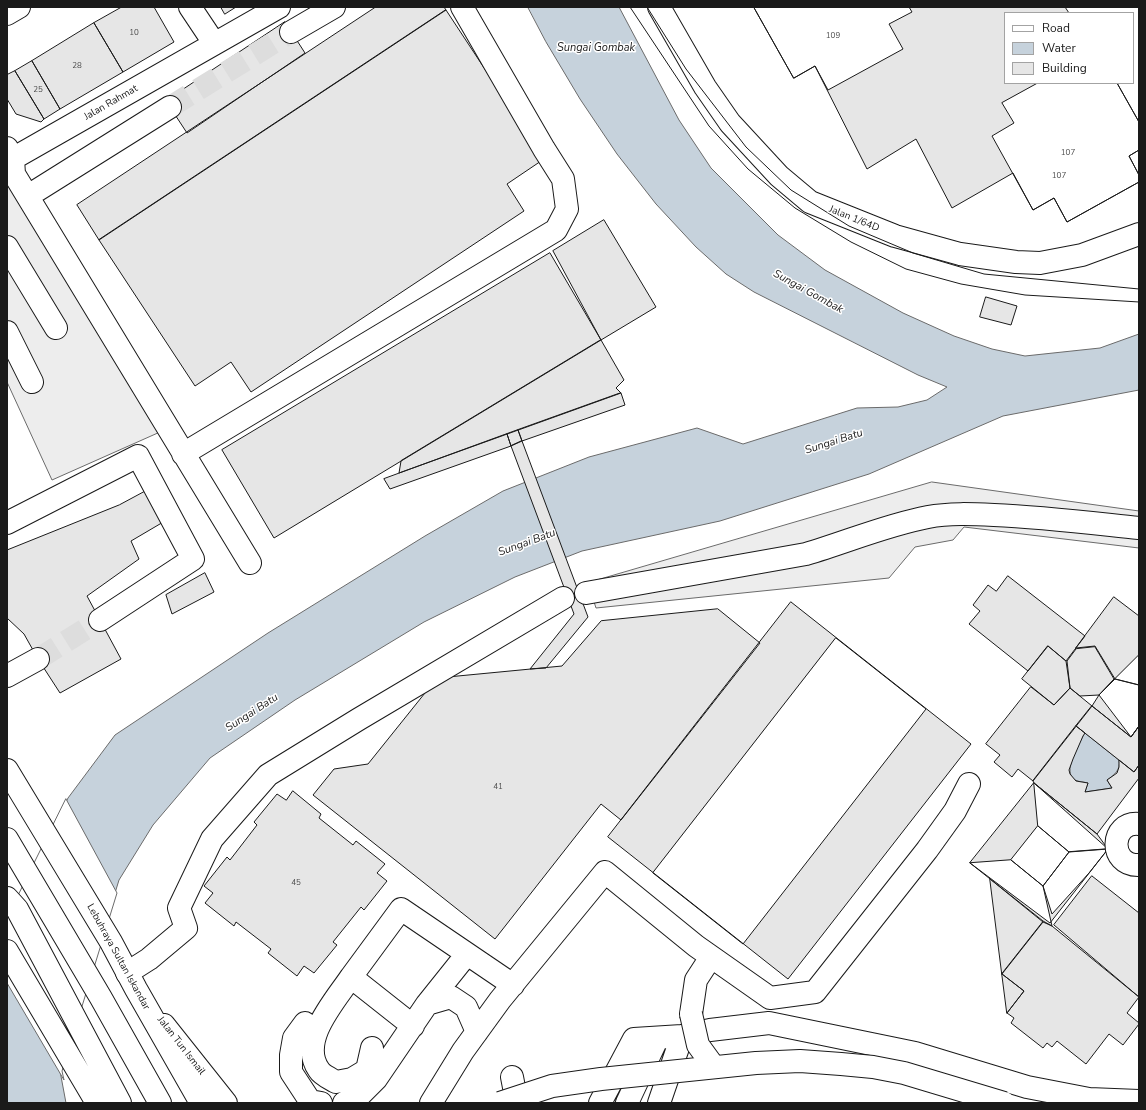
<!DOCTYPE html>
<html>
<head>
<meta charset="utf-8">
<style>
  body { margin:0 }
  #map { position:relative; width:1146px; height:1110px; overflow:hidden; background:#fff; font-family:"Nunito Sans",sans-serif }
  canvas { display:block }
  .frame { position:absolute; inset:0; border:8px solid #1a1a1a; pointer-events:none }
  .legend { position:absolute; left:1004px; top:12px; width:130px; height:72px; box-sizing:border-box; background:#fff; border:1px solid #a3a3a3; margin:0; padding:5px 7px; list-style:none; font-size:12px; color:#1a1a1a }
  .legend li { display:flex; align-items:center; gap:8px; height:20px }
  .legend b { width:20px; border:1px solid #a3a3a3 }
</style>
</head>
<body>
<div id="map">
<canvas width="1146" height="1110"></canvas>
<div class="frame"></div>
<ul class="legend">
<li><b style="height:5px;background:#fff"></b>Road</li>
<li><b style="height:11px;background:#c6d2dc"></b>Water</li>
<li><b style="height:11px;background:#e6e6e6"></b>Building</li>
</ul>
</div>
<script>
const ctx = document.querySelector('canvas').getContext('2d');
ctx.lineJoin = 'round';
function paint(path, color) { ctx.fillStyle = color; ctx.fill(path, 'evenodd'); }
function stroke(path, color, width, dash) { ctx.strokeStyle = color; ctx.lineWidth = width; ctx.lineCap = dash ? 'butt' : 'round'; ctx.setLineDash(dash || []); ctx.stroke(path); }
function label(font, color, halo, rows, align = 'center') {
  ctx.font = font + ' "Nunito Sans",sans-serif'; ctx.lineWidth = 3; ctx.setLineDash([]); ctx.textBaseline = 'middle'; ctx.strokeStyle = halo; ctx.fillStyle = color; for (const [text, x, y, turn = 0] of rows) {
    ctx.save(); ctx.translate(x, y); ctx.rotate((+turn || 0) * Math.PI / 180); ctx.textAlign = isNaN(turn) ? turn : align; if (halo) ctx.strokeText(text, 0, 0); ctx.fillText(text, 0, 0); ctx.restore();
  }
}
const parking = new Path2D(`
  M7 177 160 432 52 480 7 382Z
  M932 482 1139 511V548L964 527 953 540 915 547 889 578 596 608 588 583Z`);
paint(parking, '#ededed');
stroke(parking, '#6a6a6a', 1);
const water = new Path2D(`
  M528 7H619L679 120 711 168 778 235 825 270 903 313 954 336 992 349 1025 356 1100 348 1139 334V390L1003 416 869 474 720 521 582 551 515 577 424 622 295 700 210 758 153 825 119 880 60 1071 66 1103H7V922L68 798 115 735 268 633 425 536 503 491 589 457 697 428 743 444 857 408 898 407 927 400 947 387 918 375 754 292 726 274 696 247 656 204 617 154 580 99 546 42Z
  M1085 733 1119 760C1121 770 1114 775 1107 780L1112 788 1085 792 1088 783C1084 782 1079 782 1075 780 1062 772 1078 746 1083 736Z`);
paint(water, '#c6d2dc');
stroke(water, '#6a6a6a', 1);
const pier = new Path2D(`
  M66 799 117 893 62 1071 64 1080 7 983V918Z`);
paint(pier, '#fff');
stroke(pier, '#6a6a6a', 1);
const building = new Path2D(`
  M122 7H154L174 42 123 72 94 23Z
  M221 7H236L225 14Z
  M376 7H444L446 10 99 240 77 205Z
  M754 7H909L912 12 889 24 903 49 828 90 815 66 794 78Z
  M754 7H1065L1069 13H1005V83H1117L1139 122V150L1129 156 1139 175V182L1067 222 1054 198 1033 210 1013 173 952 208 916 139 867 169 815 66 794 78Z
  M446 10 544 159 507 184 524 211 251 392 231 362 195 386 99 240Z
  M285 22 305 53 187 133 166 101Z
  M94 23 123 72 60 109 32 61Z
  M32 61 60 109 44 119 15 71Z
  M15 71 44 119 41 122 16 114 7 99V75Z
  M1038 83H1117L1139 122V150L1129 156 1139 175V182L1067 222 1054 198 1033 210 992 136 1014 123 1002 103Z
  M604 220 656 307 601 340 553 251Z
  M550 253 601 340 274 538 222 450Z
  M986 297 1017 306 1011 325 980 317Z
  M601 340 624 380 616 388 621 393 399 473 401 461Z
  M621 393 625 405 522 441 518 430Z
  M518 430 522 441 511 446 507 434Z
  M507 434 511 446 390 489 384 479Z
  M522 441 588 617 546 668 530 669 574 614 511 446Z
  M146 491 165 521 131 541 139 559 87 596 121 659 60 693 38 659 24 634 7 618V550L119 505Z
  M205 573 214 592 172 614 166 595Z
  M1008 576 1085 636 1066 661 1048 646 1028 671 969 624 980 611 973 605 988 585 996 591Z
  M1114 597 1139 616V726L1131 737 1099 695 1115 679 1095 646 1076 648Z
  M791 602 971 744 788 979 608 837Z
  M718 609 760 643 621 820 601 804 495 939 313 795 334 769 368 764 437 678 562 666 601 621Z
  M836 638 926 709 743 944 653 873Z
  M1048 646 1066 661 1070 688 1054 705 1022 679Z
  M1095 647 1114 679 1099 695 1080 696 1070 688 1067 661 1076 649Z
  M1139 655V685L1115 679Z
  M1115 679 1139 685V726L1131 737 1092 706 1099 695Z
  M1031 687 1054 705 1070 688 1092 706 1033 781 1018 769 1012 777 994 762 1000 755 986 744Z
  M1092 706 1131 737 1139 726V765L1134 772 1076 726Z
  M1076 726 1085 733 1083 736 1073 759 1069 770 1070 774 1076 781 1088 783 1085 792 1112 788 1107 780 1117 773 1119 767V760L1134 772 1139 765V778L1097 834 1034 783 1033 781Z
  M1034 783 1097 834 1108 849 1069 852 1038 826Z
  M1034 783 1108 849 1050 923 970 863Z
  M293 791 321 814 319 818 353 845 356 841 385 864 377 873 387 881 364 910 361 907 333 942 337 945 314 973 304 966 297 976 268 953 271 949 236 922 234 926 205 903 213 893 204 886 227 857 230 860 257 825 254 822 277 794 286 800Z
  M1038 826 1069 852 1043 886 1011 860Z
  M1108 849 1089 873 1052 914 1043 886 1069 852Z
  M1011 860 1043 886 1052 926 1043 921 970 863Z
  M1092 876 1139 913V997L1054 925Z
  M990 879 1043 922 1002 974Z
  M1043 922 1052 926 1139 997 1127 1013 1139 1023V1024L1123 1045 1109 1034 1086 1064 1057 1041 1052 1047 1047 1043 1043 1048 1011 1023 1014 1018 1007 1013 1024 991 1002 974Z
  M1002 974 1024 991 1007 1013Z`);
paint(building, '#e6e6e6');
stroke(building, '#1a1a1a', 1);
stroke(new Path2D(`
  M170 107 291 32
  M38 659 100 620`), '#ddd', 22, [22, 11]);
const minor = new Path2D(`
  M190 7 214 43
  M659 7 705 87 730 123 779 176 810 202 895 236 960 254 1016 262 1040 263 1082 255 1139 234
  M7 14 19 7
  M291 32 334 7
  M7 148 13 159 14 174 250 563
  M7 162 279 7
  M28 196 170 107
  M7 247 56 328
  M7 332 32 382
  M183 454 556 230 567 209 563 179 544 149 462 7
  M7 523 138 456 193 559 100 620
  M586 593 806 554C847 542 886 525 928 517 949 513 972 514 994 515 1043 517 1091 523 1139 528
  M7 676 38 659
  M1139 824C1110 821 1108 866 1139 865
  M127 973 149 959 186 928 179 908 212 839 268 775 359 719 563 598
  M351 977C335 1001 298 1041 319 1070 322 1075 331 1079 336 1082L352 1079 367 1070 372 1048
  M427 1004 451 997 466 1007 477 1032
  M691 1014 696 980 711 957
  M305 1023 294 1038 291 1055V1072L310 1101 321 1103
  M164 1025 226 1103
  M413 1026 351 977 401 909 513 985
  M512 1077 517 1103
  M344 1103 359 1096 376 1079 427 1004 467 954
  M431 1103 463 1051 500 1000 605 872 696 946 770 998 815 992 927 850 955 811 969 784
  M600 1103 634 1039 682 1036 710 1030 769 1023 915 1053 1027 1087 1089 1099 1139 1101
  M627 1103 657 1039
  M659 1103 682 1036`);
const major = new Path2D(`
  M7 770 111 942 136 989 201 1103
  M7 839 101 998 160 1103
  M7 898 17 909 120 1103
  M7 951 97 1103`);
const highway = new Path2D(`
  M197 1095 204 1103`);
stroke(minor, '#1a1a1a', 24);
stroke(major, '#1a1a1a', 24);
stroke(highway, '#1a1a1a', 24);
stroke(minor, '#fff', 22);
stroke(major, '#fff', 22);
stroke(highway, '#fff', 22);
stroke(new Path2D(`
  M630 7 709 126 748 169 795 208 851 242 906 269 961 284 1025 295 1139 302
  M647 7 686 69 746 147 791 190 849 226 913 253 984 274 1139 289`), '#1a1a1a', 1);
const minorBridge = new Path2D(`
  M691 1014 698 1045 714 1067`);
const majorBridge = new Path2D(`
  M500 1103 552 1086 601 1079 756 1063 800 1061 841 1064 873 1067 904 1073 1004 1103`);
stroke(minorBridge, '#1a1a1a', 24, []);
stroke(majorBridge, '#1a1a1a', 24, []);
stroke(minorBridge, '#fff', 22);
stroke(majorBridge, '#fff', 22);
label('8px', '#4d4d4d', null, [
  ["10",134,33],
  ["109",833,36],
  ["28",77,66],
  ["25",38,90],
  ["107",1068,153],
  ["107",1059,176],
  ["41",498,787],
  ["45",296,883]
]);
label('10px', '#1a1a1a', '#fff', [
  ["Jalan Rahmat",111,103,-30],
  ["Jalan 1/64D",854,219,22],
  ["Lebuhraya Sultan Iskandar",118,957,61],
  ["Jalan Tun Ismail",181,1046,52]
]);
label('italic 11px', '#1a1a1a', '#fff', [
  ["Sungai Gombak",596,48],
  ["Sungai Gombak",808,292,29],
  ["Sungai Batu",834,442,-18],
  ["Sungai Batu",527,543,-20],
  ["Sungai Batu",252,713,-33]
]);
</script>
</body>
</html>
